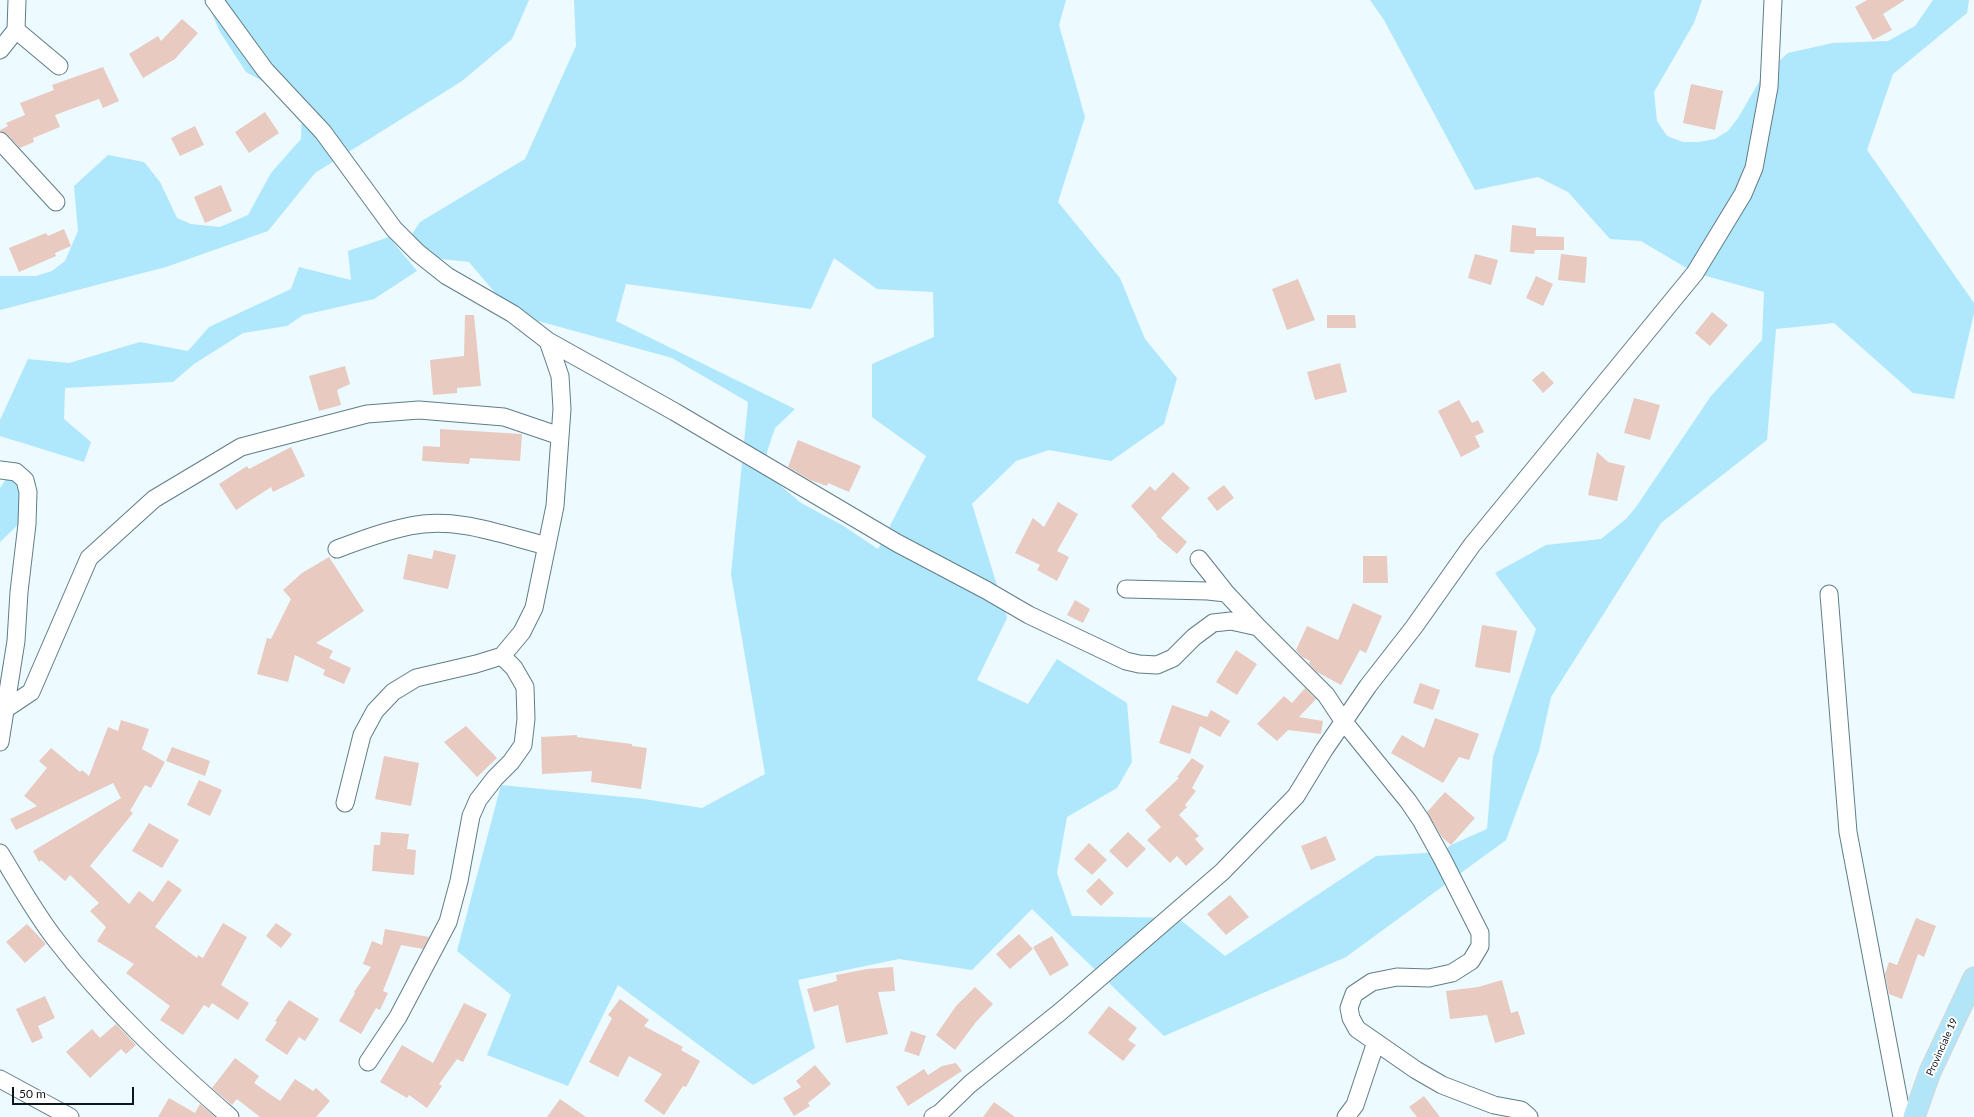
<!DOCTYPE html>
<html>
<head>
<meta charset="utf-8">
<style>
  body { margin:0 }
  #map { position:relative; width:1974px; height:1117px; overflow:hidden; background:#edfaff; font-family:Lato,sans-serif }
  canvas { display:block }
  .scale { position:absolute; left:12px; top:1087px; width:122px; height:18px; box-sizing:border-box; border:2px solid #0c171b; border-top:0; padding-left:5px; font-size:12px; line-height:14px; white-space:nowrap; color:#0c171b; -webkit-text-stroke:3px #fff; paint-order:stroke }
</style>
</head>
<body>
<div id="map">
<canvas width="1974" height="1117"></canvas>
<div class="scale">50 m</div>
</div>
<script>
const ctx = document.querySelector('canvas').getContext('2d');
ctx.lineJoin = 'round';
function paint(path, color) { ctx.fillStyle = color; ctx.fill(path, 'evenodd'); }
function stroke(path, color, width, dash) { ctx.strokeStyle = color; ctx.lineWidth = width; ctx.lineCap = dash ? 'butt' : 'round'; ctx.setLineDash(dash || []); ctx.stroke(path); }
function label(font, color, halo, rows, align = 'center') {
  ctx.font = font + ' Lato,sans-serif'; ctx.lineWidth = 4; ctx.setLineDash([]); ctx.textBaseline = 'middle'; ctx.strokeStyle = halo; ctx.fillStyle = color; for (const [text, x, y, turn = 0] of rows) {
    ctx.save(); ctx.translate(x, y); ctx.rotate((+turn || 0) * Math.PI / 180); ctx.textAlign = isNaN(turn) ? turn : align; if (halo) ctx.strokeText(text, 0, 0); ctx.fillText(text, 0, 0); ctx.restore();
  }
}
paint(new Path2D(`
  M206 0H529L512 39 462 81 315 173 268 231 166 267 0 310V276H36L52 271 65 261 78 231 74 186 108 155 144 162 160 182 177 218 191 224 220 227 248 215 271 173 301 139 302 110 290 96 246 72 220 32Z
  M574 0H1066L1059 25 1085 117 1058 202 1120 278 1145 339 1177 378 1164 424 1111 461 1049 450 1016 461 972 504 1007 618 977 680 1028 704 1057 659 1127 703 1132 762 1117 788 1067 817 1057 873 1072 916 1178 918 1225 956 1376 856 1442 852 1451 845 1487 829 1493 757 1536 629 1495 573 1546 545 1601 539 1626 519 1636 507 1711 396 1762 340 1764 292 1695 273 1641 241 1610 239 1568 192 1538 177 1475 190 1384 20 1370 0H1702L1694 23 1654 92 1657 121 1667 136 1683 142H1699L1715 139 1728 131 1738 118 1763 75 1788 53 1833 43 1888 41 1915 26 1933 0H1969L1967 13 1893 74 1867 150 1974 303V313L1954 399 1913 393 1834 323 1776 329 1767 440 1661 523 1551 697 1539 751 1506 840 1346 957 1164 1036 1032 909 972 970 899 959 798 980 815 1048 753 1085 618 985 568 1086 487 1055 511 995 457 951 501 785 644 799 702 808 765 774 731 574 748 402 672 358 513 314 469 262 441 259 421 247 410 237 420 222 525 159 576 46ZM834 258 877 289 933 292 934 337 872 364V417L926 456 878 549 842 525 801 503 767 474V452L775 428 795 409 616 321 626 284 811 309Z
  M389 237 417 271 374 299 303 315 287 326 243 333 194 364 173 382 65 388 64 419 91 442 84 462 0 436V420L28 359 69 363 140 342 188 351 209 327 291 289 299 267 351 280 348 251Z
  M6 479 24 485 21 522 0 542V488Z`), '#afe7fd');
paint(new Path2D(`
  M1867 0H1905L1883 14 1892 30 1873 40 1855 7Z
  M182 19 198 33 175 59 143 78 129 54 158 36 161 41Z
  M103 67 119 101 103 108 99 99 55 115 60 127 33 138 34 142 20 148 7 134 0 131V130L8 126 6 123 25 115 20 103 54 90 52 85Z
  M1691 84 1723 91 1715 130 1683 123Z
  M265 112 279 133 249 153 235 132Z
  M195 126 204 145 180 156 171 138Z
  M221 185 232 211 205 223 194 197Z
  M1512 225 1536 228V236L1564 237V250H1535L1534 254 1510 252Z
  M64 229 71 246 55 253 56 256 19 272 9 248 46 233 48 236Z
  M1475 254 1498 260 1491 285 1468 278Z
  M1561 254 1587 257 1585 283 1558 280Z
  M1536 276 1553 284 1543 306 1526 298Z
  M1298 279 1315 320 1287 330 1272 289Z
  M1712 312 1728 325 1710 346 1695 333Z
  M465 315H474L481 386 457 388V393L433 395 430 360 464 356Z
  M1327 315H1355L1356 328H1327Z
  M1340 363 1347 392 1315 400 1307 372Z
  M345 366 350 384 337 390 341 405 319 411 309 376Z
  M1543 371 1554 383 1543 393 1532 380Z
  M1634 398 1660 405 1650 440 1624 433Z
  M1459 400 1472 423 1478 420 1484 432 1475 436 1480 447 1461 457 1438 411Z
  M440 429 522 434 520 461 470 458 469 464 422 461 423 446 440 447Z
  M798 440 861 466 849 492 828 483 827 486 810 480 788 467Z
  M291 447 305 476 273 492 271 487 236 510 219 484 247 466 249 469Z
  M1597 452 1608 462 1625 466 1617 501 1588 495Z
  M1173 472 1190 488 1161 518 1187 542 1177 554 1156 536 1157 535 1131 506 1150 486 1155 491Z
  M1224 485 1234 498 1217 511 1207 498Z
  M1058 502 1078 514 1057 551 1069 557 1057 581 1037 570 1040 565 1015 553 1033 518 1044 527Z
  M434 550 456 555 448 589 403 579 408 554 432 559Z
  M1363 556H1387L1388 583H1363Z
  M329 557 364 611 316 643 333 651 329 658 351 668 344 684 323 675 325 670 295 655 288 682 257 674 267 638 271 639 291 599 283 590 302 573Z
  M1075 600 1090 609 1083 623 1067 615Z
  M1353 603 1382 616 1366 653 1360 650 1341 685 1317 672 1309 664 1310 661 1302 657 1296 650 1307 626 1338 640Z
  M1482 625 1517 631 1510 673 1475 667Z
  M1236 650 1257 664 1237 695 1216 682Z
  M1420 683 1440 690 1433 710 1413 703Z
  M1305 688 1316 699 1299 717 1323 721 1321 734 1288 730 1277 741 1257 724 1284 696 1292 703Z
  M1172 705 1207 717 1211 710 1230 721 1220 737 1200 726 1190 754 1159 743Z
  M1435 718 1479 734 1469 760 1459 757 1443 783 1391 753 1402 735 1424 748Z
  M121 720 149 729 142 749 165 762 151 788 145 785 130 811 133 813 90 866 129 904 139 891 153 902 168 880 182 890 155 927 197 958 198 955 203 958 223 923 247 937 221 985 249 1003 238 1020 212 1003 209 1008 204 1005 183 1035 160 1020 170 1006 126 973 134 964 97 941 106 927 90 911 99 903 70 875 65 881 41 860 39 862 33 851 121 798 113 783 16 830 10 819 37 806 24 796 47 768 39 761 51 748 80 772 82 770 89 776 108 727 118 731Z
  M466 726 497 758 477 777 444 742Z
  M577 735V737L632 744V746L647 748 641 789 591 782 592 771 542 774 541 737Z
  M172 747 210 761 205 776 166 761Z
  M384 756 419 763 411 806 375 799Z
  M1192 758 1204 766 1192 788 1196 791 1185 805 1187 807 1179 815 1199 836 1195 839 1204 849 1186 866 1177 856 1170 863 1147 840 1161 827 1145 810 1179 778 1177 777Z
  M199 780 222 790 210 816 187 805Z
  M1445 792 1475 818 1451 845 1442 837 1427 812Z
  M149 823 179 840 162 868 132 851Z
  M381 832 409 834 407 849 416 850 414 875 372 871 374 845H380Z
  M1128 832 1146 849 1127 868 1109 851Z
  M1326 836 1336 860 1311 870 1301 846Z
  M1089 843 1107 860 1092 875 1074 859Z
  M1099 878 1114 893 1101 906 1086 891Z
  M1230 895 1249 917 1226 935 1207 914Z
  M1916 918 1936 926 1924 957 1918 954 1902 999 1889 994 1885 974 1889 962 1897 965Z
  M276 923 292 934 281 948 266 936Z
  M27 924 46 944 25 963 6 942Z
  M385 929 429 937 423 949 401 945 383 991 388 993 380 1010 376 1008 361 1034 339 1021 355 993 354 992 371 967 363 964 372 941 382 945Z
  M1019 934 1033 949 1010 969 996 954Z
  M1052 936 1069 965 1050 976 1033 947Z
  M893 967 895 991 878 992 888 1034 846 1043 838 1005 814 1012 807 989 837 981 836 975 867 969Z
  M1502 980 1511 1013 1518 1011 1525 1034 1495 1043 1487 1015 1450 1019 1446 991 1478 987Z
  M975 987 993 1004 976 1022 955 1050 936 1035 956 1006Z
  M45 996 55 1018 38 1026 43 1038 32 1043 16 1009Z
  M620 999 649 1020 644 1026 683 1047 681 1050 700 1061 686 1087 683 1086 664 1115 644 1101 662 1074 629 1056 618 1077 589 1062 612 1018 608 1015Z
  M289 1000 319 1019 305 1041 299 1037 287 1055 265 1040 277 1022 275 1021Z
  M464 1003 487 1014 463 1062 457 1059 439 1084 442 1086 427 1108 409 1095 407 1098 380 1082 402 1045 433 1063Z
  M1109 1006 1137 1028 1128 1040 1136 1045 1123 1061 1088 1033Z
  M116 1024 136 1045 126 1054 121 1049 90 1078 66 1052 92 1029 100 1038Z
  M911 1031 926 1036 919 1056 904 1051Z
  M235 1058 259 1076 254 1083 280 1101 295 1079 313 1091 316 1088 330 1101 316 1117H260L237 1099 232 1105 212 1088Z
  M956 1063 962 1071 908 1106 896 1087 924 1069 928 1075 942 1066Z
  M815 1065 831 1084 808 1103 810 1106 794 1116 783 1098 801 1087 796 1081Z
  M1424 1096 1440 1117H1417L1409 1107Z
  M169 1098 195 1113 200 1104 215 1117H158Z
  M560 1099 586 1117H547Z
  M994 1102 1015 1117H983Z`), '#e8cac0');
const minor = new Path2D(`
  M214 0 265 70 323 132 394 229 418 253 447 276 513 314 548 341 675 412 897 543 986 590 1029 615 1126 661 1139 664 1157 665 1173 658 1194 637 1213 623 1231 621 1258 627 1326 695 1344 722 1408 801 1421 820 1443 860 1480 933V946L1471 961 1452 973 1429 978 1397 977 1372 982 1354 994 1349 1008 1351 1018 1357 1029 1416 1070 1442 1085 1494 1105 1521 1110 1529 1117
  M16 30 59 66
  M0 50 16 30 17 0
  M0 141 56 202
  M0 470 16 472 25 480 28 492 27 524 19 592 16 641 0 742
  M337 549C361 540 385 531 410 526 456 516 503 535 547 546
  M1199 559 1226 593
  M1126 589 1208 591 1226 593 1258 627
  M1829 594 1848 832 1902 1117
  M4 710 31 692 89 558 154 499 241 447 367 414 419 410 504 417 560 436
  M345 803 362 735 375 711 393 692 416 678 476 664 502 656 522 632 534 608 555 506 562 409 560 376 548 341
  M0 853C18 882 35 913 56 940 106 1005 168 1063 230 1117
  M368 1062 398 1017 448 922 459 881 471 816 478 800 495 778 511 762 523 745 526 719 525 687 514 668 502 656
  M0 1079 70 1117
  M933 1117 940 1113 970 1084 1060 1012 1222 872 1296 796 1324 750 1368 686 1414 627 1472 545 1695 273 1743 194 1754 168 1769 87 1773 0
  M1346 1117 1355 1105 1376 1042`);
const major = new Path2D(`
  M1914 1117 1930 1072 1974 978`);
stroke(minor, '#607d88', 19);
stroke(major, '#d3d5d6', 23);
stroke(minor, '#fff', 17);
stroke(major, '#b2e5f8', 21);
label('10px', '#0c171b', '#fff', [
  ["Provinciale 19",1942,1047,-66]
]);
</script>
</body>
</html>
